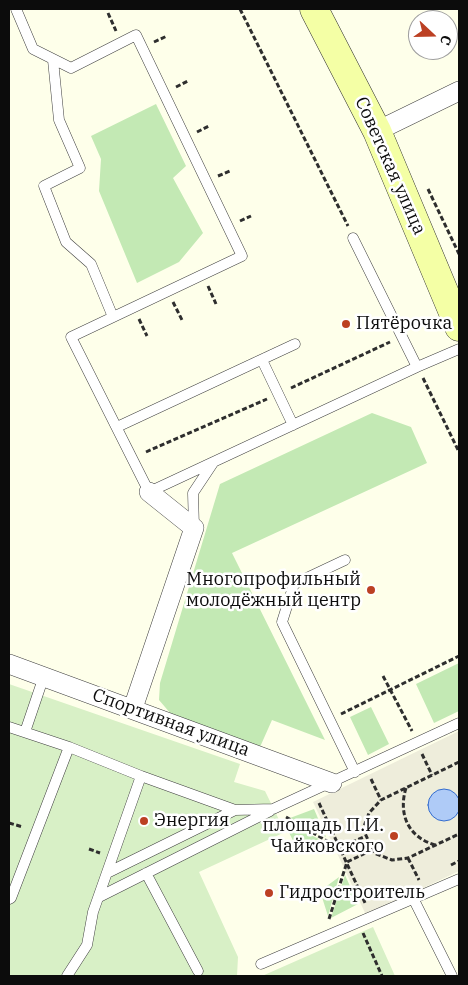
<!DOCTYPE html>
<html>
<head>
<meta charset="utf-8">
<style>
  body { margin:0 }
  #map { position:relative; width:468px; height:985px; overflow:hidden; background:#feffea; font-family:"IBM Plex Serif",serif }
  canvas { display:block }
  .frame { position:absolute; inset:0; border:10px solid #0c0c0c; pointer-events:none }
  .north { position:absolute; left:408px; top:10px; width:50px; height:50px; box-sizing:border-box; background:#fff; border:1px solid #9e9e9e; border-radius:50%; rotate:111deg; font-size:14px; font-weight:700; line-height:20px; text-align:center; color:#0c0c0c }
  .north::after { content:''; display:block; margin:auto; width:18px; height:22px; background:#bc4023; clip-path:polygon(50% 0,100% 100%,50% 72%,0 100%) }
</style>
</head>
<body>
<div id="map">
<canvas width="468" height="985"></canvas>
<div class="frame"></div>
<div class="north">С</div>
</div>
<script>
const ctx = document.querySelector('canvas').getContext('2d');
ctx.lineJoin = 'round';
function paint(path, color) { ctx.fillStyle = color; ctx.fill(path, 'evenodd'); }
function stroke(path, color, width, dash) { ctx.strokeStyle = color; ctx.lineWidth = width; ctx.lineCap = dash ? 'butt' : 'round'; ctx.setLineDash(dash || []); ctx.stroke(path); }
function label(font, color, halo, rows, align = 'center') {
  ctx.font = font + ' "IBM Plex Serif",serif'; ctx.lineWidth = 5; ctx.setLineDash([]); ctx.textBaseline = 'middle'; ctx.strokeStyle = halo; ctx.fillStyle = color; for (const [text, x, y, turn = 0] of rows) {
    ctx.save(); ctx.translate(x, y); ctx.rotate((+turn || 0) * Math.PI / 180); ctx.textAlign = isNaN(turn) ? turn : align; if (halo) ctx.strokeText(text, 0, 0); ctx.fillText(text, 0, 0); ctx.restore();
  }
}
paint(new Path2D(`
  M156 104 186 166 173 178 203 233 179 262 137 283 99 191 101 159 91 136Z
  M372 413 411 427 427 463 232 553 325 740 272 720 260 747 171 714 159 700 160 683 220 484Z
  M459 663V711L434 723 416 684Z
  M371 707 389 744 368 755 350 717Z
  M314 809 326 837 290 818Z
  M284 822 319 839 297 849Z
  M345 875 358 904 331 918Z
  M339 877 328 916 320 891Z`), '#c3e9b4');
paint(new Path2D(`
  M9 684 240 764 234 782 265 791 285 832 199 872 238 957 237 976H9Z
  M373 927 395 976H262Z`), '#d8f0c6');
paint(new Path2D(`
  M459 731V871L366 915 313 802Z`), '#eeeddb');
const water = new Path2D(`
  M428 805a16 16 0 1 1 32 0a16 16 0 1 1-32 0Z`);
paint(water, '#afcbf7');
stroke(water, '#356dce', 1);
const service = new Path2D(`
  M16 9 33 49 71 68 136 35 242 256 71 337 149 492 417 367
  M53 60 59 120 80 168 44 186 66 242 91 264 113 317
  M353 238 417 367 459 349
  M262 360 293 425
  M117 427 295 344
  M194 528 193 493 213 463
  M345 560 294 584 282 622 355 772
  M9 727 69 747 141 776
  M25 732 44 676
  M107 873 235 810
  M146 873 198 971
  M99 897 270 811
  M9 899 11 898 69 747
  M414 900 452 976
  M261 964 459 879
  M67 976 87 945 93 912 141 776 235 810 273 809 459 723`);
const minor = new Path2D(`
  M377 131 459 91
  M9 664 332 783
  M133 708 194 528 149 492`);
const secondary = new Path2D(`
  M314 9 377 131 459 327`);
stroke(service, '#3f3f3f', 11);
stroke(minor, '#3f3f3f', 20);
stroke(secondary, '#2e2e2e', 29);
stroke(new Path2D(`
  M240 9 348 226
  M108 13 116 31
  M154 42 167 36
  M176 87 188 81
  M197 132 209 126
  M218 176 230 171
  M428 189 459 254
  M240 221 251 216
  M208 286 216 304
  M173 302 182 320
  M139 319 147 336
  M423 378 459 452
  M291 388 390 342
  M146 452 267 399
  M383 676 412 731
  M341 714 459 656
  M422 754 432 775
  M459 762 381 800 369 813 363 829 374 853 392 860 408 858 459 834
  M371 779 381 800
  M406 788C398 814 408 837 435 845
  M319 803 366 905
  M286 817 339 848 366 836
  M9 823 23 827
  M89 849 100 853
  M408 858 419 880
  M451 865 459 861
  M329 919 347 862 372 850
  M363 933 382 976`), '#2e2e2e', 3, [5, 2.5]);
stroke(service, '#fff', 10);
stroke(minor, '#fff', 19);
stroke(secondary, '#f4ffa5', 28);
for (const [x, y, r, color] of [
  [346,324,5,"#bc4023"],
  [371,590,5,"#bc4023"],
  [144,821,5,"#bc4023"],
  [394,836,5,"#bc4023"],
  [269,893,5,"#bc4023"]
]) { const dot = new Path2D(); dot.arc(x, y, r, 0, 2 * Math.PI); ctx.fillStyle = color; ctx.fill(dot); stroke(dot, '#fff', 2); }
label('18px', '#0c0c0c', '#fff', [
  ["Советская улица",390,166,66],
  ["Спортивная улица",171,723,20]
]);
label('18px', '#0c0c0c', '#fff', [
  ["Пятёрочка",356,324],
  ["Многопрофильный",361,580,"right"],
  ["молодёжный центр",361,601,"right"],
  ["Энергия",154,821],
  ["площадь П.И.",384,826,"right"],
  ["Чайковского",384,847,"right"],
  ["Гидростроитель",279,893]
], 'left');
</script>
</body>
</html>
